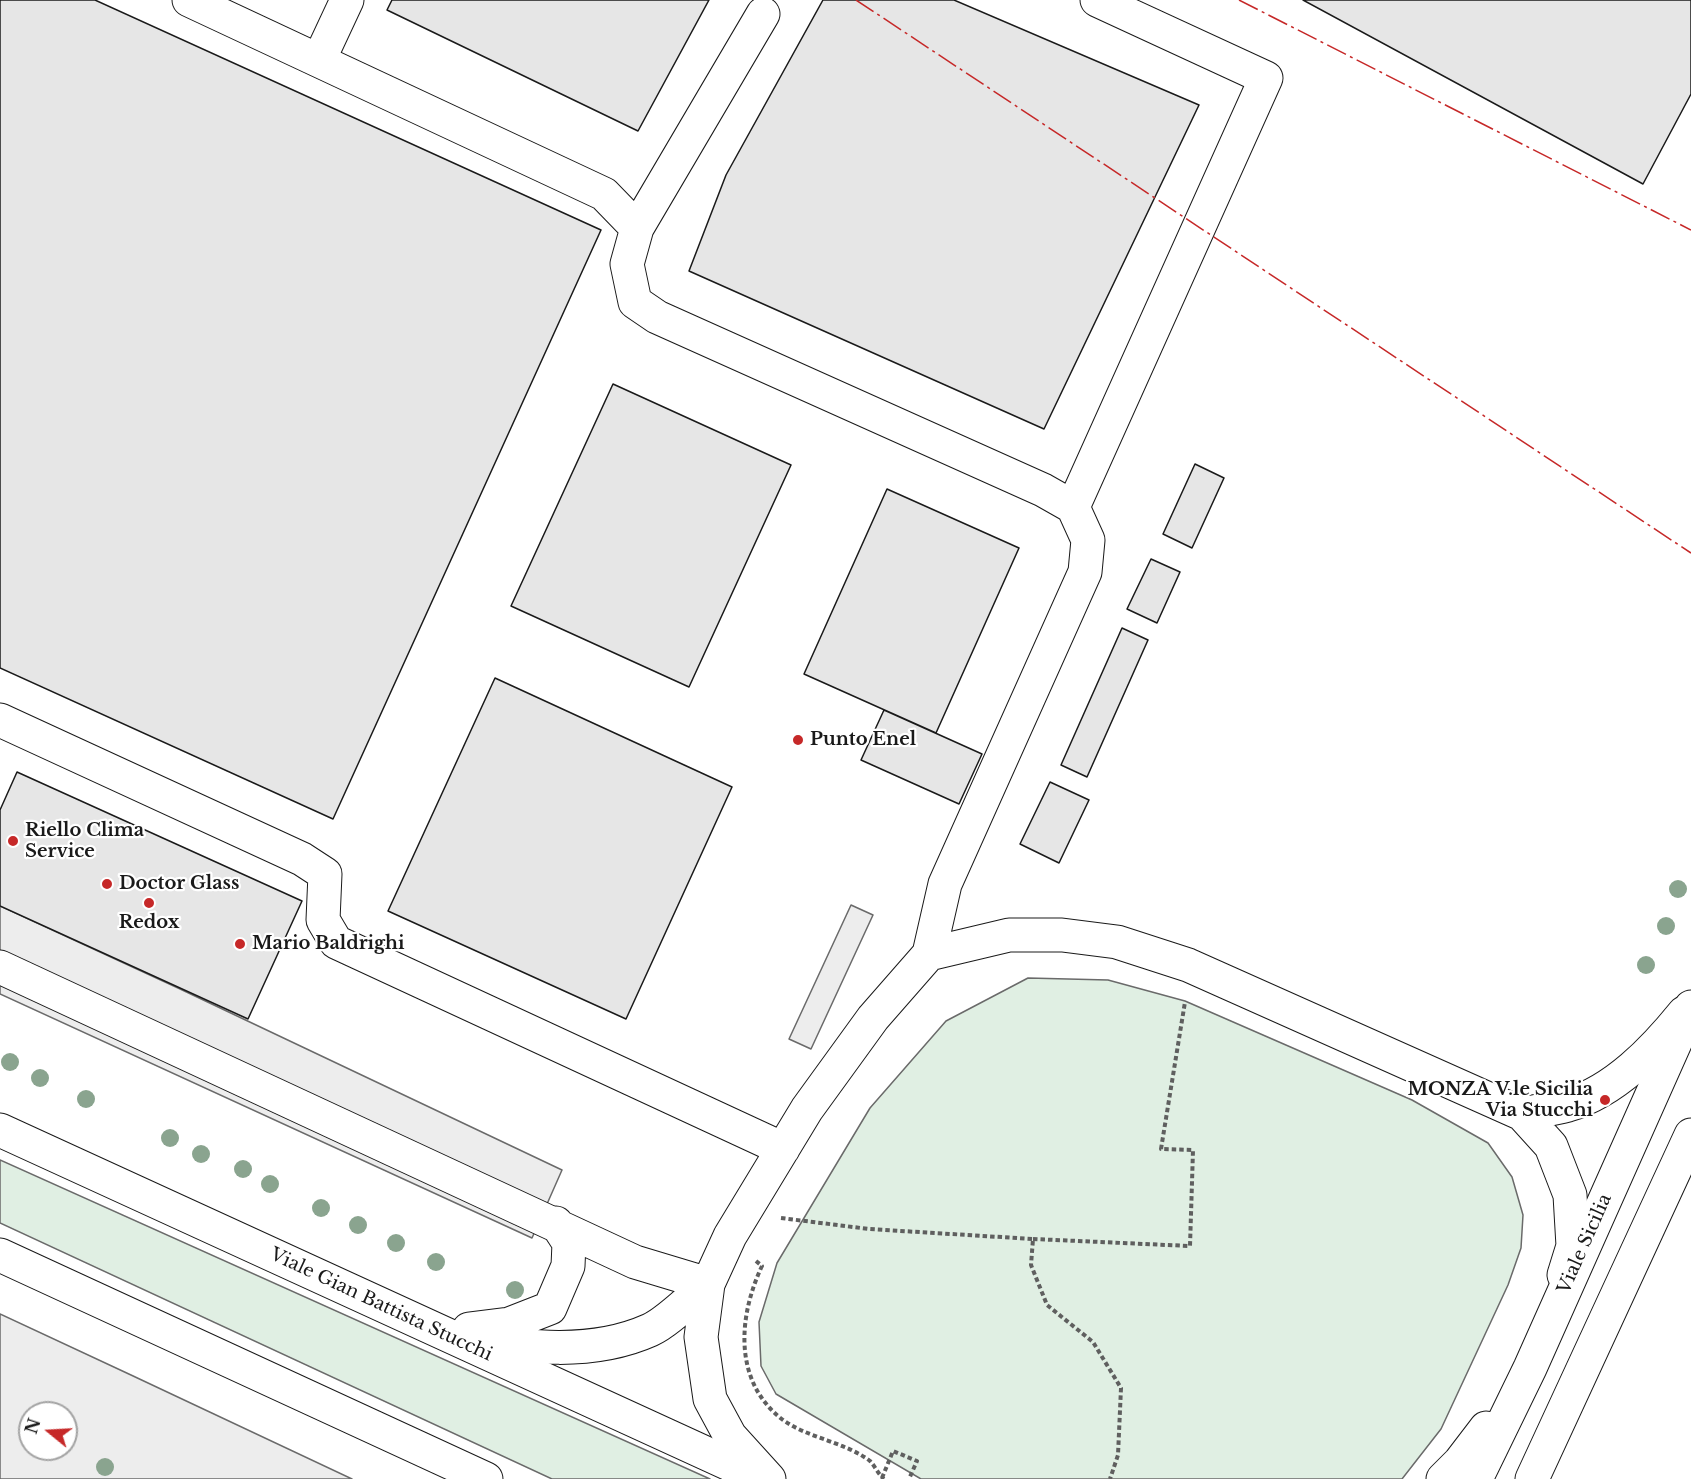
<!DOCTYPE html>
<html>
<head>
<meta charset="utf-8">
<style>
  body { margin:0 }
  #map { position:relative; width:1691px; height:1479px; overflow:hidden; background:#fff; font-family:"Libre Baskerville",serif }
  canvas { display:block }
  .north { position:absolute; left:18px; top:1401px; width:60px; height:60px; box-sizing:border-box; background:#fff; border:2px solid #a3a3a3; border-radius:50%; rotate:288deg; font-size:16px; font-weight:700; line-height:24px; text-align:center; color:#1a1a1a }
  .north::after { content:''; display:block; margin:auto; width:21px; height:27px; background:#c62828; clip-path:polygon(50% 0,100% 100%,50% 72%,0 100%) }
</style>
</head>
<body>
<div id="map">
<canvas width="1691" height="1479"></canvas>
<div class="north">N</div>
</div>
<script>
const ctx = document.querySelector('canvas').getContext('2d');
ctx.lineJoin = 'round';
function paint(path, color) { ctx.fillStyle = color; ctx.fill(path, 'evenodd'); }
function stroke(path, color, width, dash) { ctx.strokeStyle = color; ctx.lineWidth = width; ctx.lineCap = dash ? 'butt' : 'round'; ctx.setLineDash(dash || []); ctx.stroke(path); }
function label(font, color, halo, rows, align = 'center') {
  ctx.font = font + ' "Libre Baskerville",serif'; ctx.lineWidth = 4.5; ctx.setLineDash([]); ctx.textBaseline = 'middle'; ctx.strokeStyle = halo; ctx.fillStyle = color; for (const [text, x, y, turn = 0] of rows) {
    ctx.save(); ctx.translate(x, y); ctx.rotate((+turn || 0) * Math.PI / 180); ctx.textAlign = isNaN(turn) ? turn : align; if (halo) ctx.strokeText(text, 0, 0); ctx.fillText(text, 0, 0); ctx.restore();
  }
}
const green = new Path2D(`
  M1028 978 1108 980 1185 1001 1412 1100 1488 1143 1512 1177 1523 1215 1521 1248 1508 1285 1441 1429 1402 1479H921L776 1394 761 1366 759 1322 777 1263 870 1108 946 1021Z
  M0 1160 710 1479H552L0 1223Z`);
paint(green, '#e0efe3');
stroke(green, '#6a6a6a', 1.5);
const parking = new Path2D(`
  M851 905 873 915 811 1049 789 1039Z
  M0 906 178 988 562 1170 532 1238 0 994Z
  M0 1314 131 1375 352 1479H0ZM30 1413H66V1449H30Z`);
paint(parking, '#ededed');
stroke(parking, '#6a6a6a', 1.5);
const building = new Path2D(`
  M0 0H95L601 230 333 819 0 668Z
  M392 0H709L638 131 387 10Z
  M823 0H954L1199 105 1044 429 689 271 726 175Z
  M1303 0H1691V94L1643 184Z
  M613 384 791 465 689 687 511 606Z
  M1195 464 1224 478 1192 548 1163 534Z
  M887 489 1019 548 936 733 804 674Z
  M1151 559 1180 572 1157 623 1127 609Z
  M1122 628 1148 640 1087 777 1061 765Z
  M495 678 732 787 626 1019 388 911Z
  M884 710 982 754 959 804 861 760Z
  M17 772 302 901 248 1019 0 906V810Z
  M1050 782 1089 800 1059 863 1020 844Z`);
paint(building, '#e6e6e6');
stroke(building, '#1a1a1a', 1.5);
const minor = new Path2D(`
  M189 0 604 194 637 228 627 264 635 302 657 317 1043 490 1073 507 1088 540 1085 572 945 884 929 954
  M319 60 347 0
  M637 228 763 14
  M1073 507 1266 78 1097 0
  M0 720 302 859 325 874 323 920 336 942 783 1149
  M0 967 635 1262 708 1284
  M1522 1114C1537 1111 1553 1109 1568 1105 1615 1091 1654 1050 1684 1013
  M469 1329 509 1324 550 1308 568 1266 569 1243 556 1223
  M465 1337C526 1348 592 1356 650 1330 668 1322 692 1297 708 1284
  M769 1479 730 1436 710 1399 701 1337 708 1284 730 1236 807 1109 873 1018 929 954 1009 935H1062L1117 942 1188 965 1522 1114 1551 1146 1570 1195 1573 1246 1564 1275`);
const major = new Path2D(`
  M0 1130 762 1479
  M0 1255 486 1479
  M1443 1479 1460 1462 1486 1428
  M1476 1479 1530 1368 1691 1007
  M1532 1479 1691 1135`);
stroke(minor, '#1a1a1a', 35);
stroke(major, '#1a1a1a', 35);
stroke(new Path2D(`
  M781 1218 869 1229 1033 1239 1031 1265 1047 1305 1093 1342 1121 1388 1118 1455 1110 1479
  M1033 1239 1190 1246 1193 1150 1161 1149 1185 1002
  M756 1261 762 1266C738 1317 733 1382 783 1420 808 1438 845 1442 870 1461 875 1466 878 1474 884 1479
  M882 1478 893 1451 917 1461 909 1479`), '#5f5f5f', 4, [4.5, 3]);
stroke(minor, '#fff', 33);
stroke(major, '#fff', 33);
stroke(new Path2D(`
  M856 0 1691 553
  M1239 0 1691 230`), '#c62828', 1.5, [21, 4.5, 3, 4.5]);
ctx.fillStyle = '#8aa48f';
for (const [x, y] of [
  [1678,889],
  [1666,926],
  [1646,965],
  [10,1062],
  [40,1078],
  [86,1099],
  [170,1138],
  [201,1154],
  [243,1169],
  [270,1184],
  [321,1208],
  [358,1225],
  [396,1243],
  [436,1262],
  [515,1290],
  [105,1467]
]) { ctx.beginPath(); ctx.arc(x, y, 9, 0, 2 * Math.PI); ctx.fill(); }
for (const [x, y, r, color] of [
  [798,740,6,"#c62828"],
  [13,841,6,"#c62828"],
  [107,884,6,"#c62828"],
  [149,903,6,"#c62828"],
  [240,944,6,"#c62828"],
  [1605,1100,6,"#c62828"]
]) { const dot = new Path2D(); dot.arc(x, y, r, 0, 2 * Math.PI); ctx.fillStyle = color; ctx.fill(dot); stroke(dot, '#fff', 2); }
label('bold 18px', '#1a1a1a', '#fff', [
  ["Punto Enel",810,740],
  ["Riello Clima",25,831],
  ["Service",25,852],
  ["Doctor Glass",119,884],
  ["Redox",149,923,"center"],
  ["Mario Baldrighi",252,944],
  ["MONZA V.le Sicilia",1593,1090,"right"],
  ["Via Stucchi",1593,1111,"right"]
], 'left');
label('18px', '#1a1a1a', '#fff', [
  ["Viale Sicilia",1585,1244,-66],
  ["Viale Gian Battista Stucchi",381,1305,25]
]);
</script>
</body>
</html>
